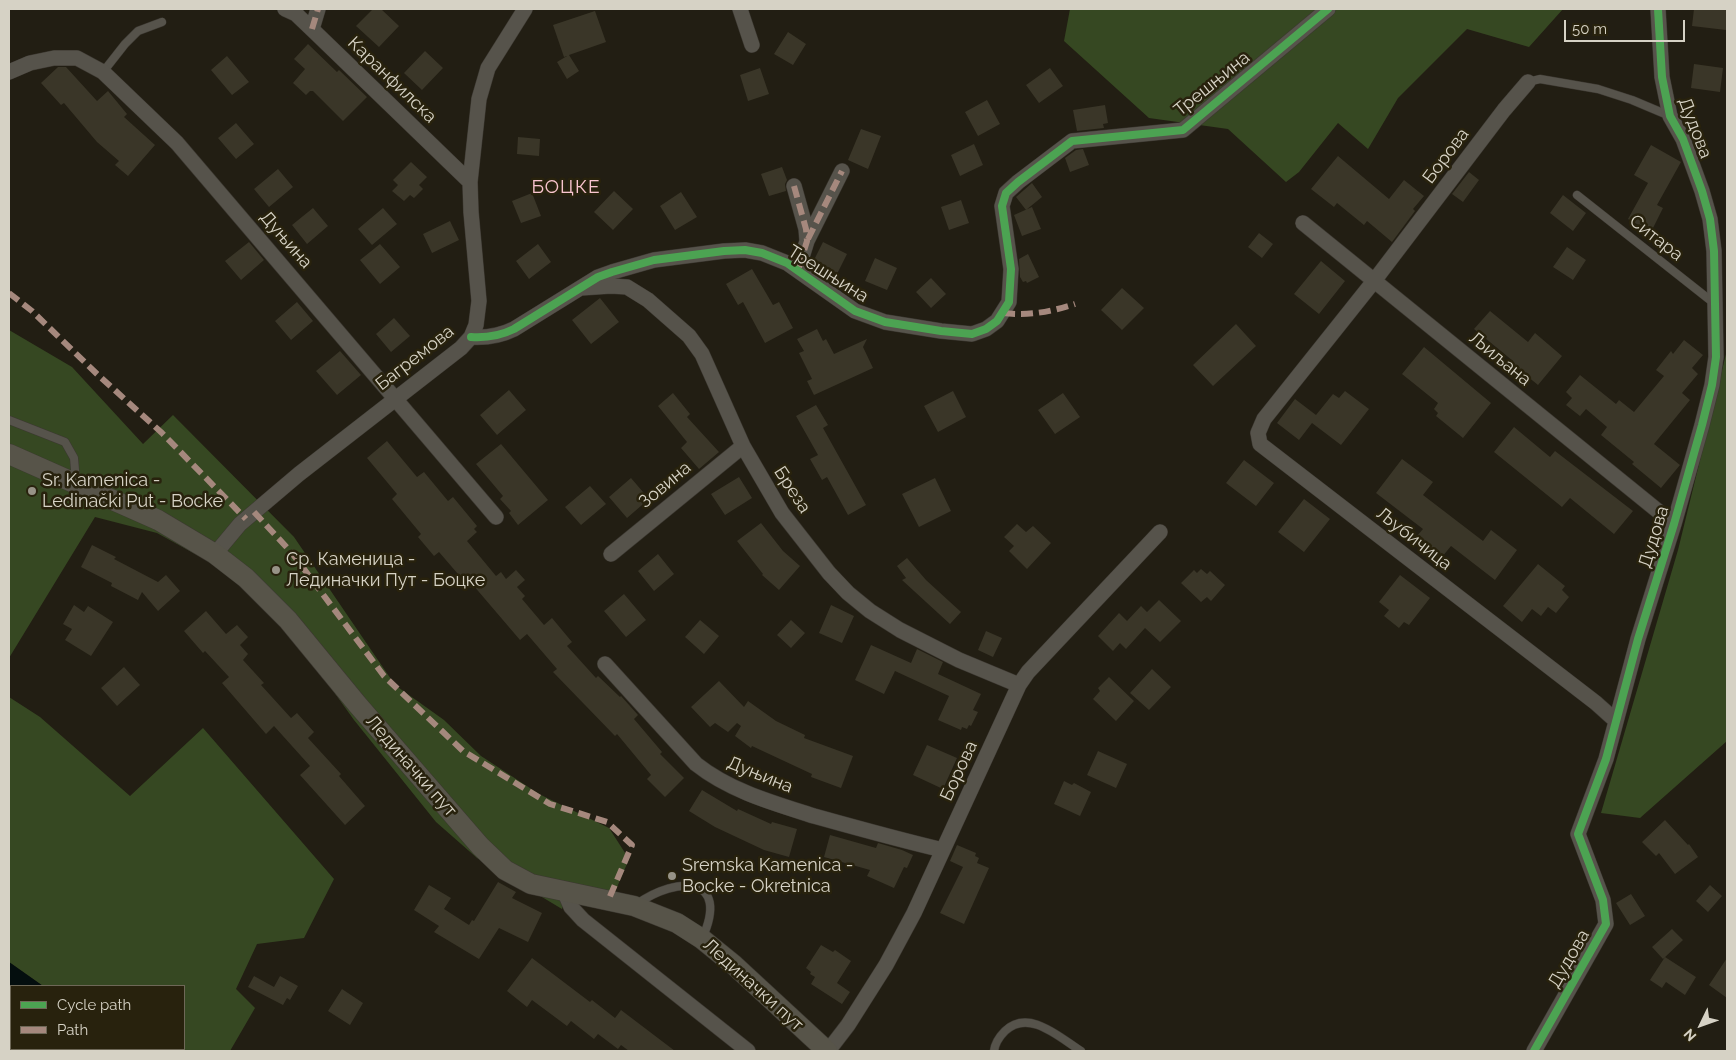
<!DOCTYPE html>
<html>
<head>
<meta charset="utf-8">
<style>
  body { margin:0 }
  #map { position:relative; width:1736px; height:1060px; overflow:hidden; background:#221e13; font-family:Raleway,sans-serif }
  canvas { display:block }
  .frame { position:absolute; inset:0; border:10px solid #d6d2c5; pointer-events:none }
  .legend { position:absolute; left:10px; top:985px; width:175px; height:65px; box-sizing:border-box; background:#28220d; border:1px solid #6e6857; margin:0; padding:6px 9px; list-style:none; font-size:15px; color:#d6d2c5 }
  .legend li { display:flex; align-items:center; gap:10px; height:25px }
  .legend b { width:25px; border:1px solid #6e6857 }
  .north { position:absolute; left:1676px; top:1000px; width:50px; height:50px; -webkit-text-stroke:4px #28220d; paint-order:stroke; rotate:228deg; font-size:14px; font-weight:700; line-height:20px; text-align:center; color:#d6d2c5 }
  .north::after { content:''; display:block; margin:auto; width:18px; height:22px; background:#d6d2c5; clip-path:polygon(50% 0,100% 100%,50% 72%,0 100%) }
  .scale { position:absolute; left:1564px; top:20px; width:121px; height:22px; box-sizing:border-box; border:2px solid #d6d2c5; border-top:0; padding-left:6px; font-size:15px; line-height:18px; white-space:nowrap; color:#d6d2c5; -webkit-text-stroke:4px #28220d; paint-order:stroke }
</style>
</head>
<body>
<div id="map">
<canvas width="1736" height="1060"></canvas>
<div class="frame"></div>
<ul class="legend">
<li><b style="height:6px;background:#4ca352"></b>Cycle path</li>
<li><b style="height:6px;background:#a5887d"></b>Path</li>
</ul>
<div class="north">N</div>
<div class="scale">50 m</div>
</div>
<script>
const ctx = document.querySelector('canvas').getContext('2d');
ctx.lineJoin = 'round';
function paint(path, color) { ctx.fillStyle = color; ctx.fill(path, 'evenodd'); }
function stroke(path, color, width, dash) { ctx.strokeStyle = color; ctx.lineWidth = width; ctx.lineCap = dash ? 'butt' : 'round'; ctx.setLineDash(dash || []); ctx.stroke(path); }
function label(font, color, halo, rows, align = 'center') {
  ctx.font = font + ' Raleway,sans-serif'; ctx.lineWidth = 5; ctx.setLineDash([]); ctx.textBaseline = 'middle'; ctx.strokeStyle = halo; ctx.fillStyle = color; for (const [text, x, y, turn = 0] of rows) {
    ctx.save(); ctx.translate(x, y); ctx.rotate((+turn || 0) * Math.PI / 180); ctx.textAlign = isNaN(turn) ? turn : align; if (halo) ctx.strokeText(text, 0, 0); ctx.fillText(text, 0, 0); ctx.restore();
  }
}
paint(new Path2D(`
  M1070 9H1563L1529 47 1467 29 1398 98 1368 149 1338 123 1299 172 1286 182 1228 129 1149 118 1064 41Z
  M9 330 72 367 143 444 173 415 294 537 395 685 444 720 481 756 539 794 609 828 629 859 615 892 569 888 562 909 477 858 436 822 354 720 288 628 235 576 157 533 95 517 9 658Z
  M1727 350V741L1640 818 1601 813 1678 550Z
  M9 697 40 717 130 796 203 728 334 879 304 938 257 944 236 989 255 1008 230 1051H132L128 1049H184V986H43L9 962Z`), '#364822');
paint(new Path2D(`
  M9 962 43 986H11V1049H128L132 1051H9Z`), '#040e0e');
paint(new Path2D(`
  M373 9H381L399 26 379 47 356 26Z
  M1694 9H1727L1726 30 1692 26Z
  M595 11 606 42 569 55 579 71 567 79 557 62 567 56 564 57 553 25Z
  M788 32 806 44 793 65 774 54Z
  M308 44 337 72 339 70 367 97 343 121 313 91H310L306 95 293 83 305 69 294 59Z
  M425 51 443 68 422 90 404 73Z
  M227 56 249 82 232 95 211 70Z
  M1694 64 1723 68 1720 92 1691 88Z
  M58 67H66L97 101 108 91 127 114 124 117 155 145 128 176 115 165 119 161 97 142 64 103 61 105 41 83Z
  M760 68 769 94 748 101 740 75Z
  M1050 68 1063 86 1039 103 1026 85Z
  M987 100 1000 124 978 136 965 112Z
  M1105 105 1108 123 1103 124 1104 128 1077 131 1073 110Z
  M236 123 254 144 236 159 218 138Z
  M861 129 881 136 868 169 848 160Z
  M518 137 540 139 539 156 517 154Z
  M974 144 983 165 960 176 951 155Z
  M1651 145 1681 162 1657 205 1663 208 1651 232 1628 219 1648 183 1634 175Z
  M1083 149 1089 165 1070 172 1065 158 1076 150Z
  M1338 156 1389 199 1404 180 1424 196 1413 209 1415 211 1392 242 1367 221 1364 225 1337 203 1334 207 1311 189Z
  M411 162 427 177 419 185 423 189 414 198 410 195 404 201 392 191 398 185 393 180Z
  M782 167 787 180 785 184 786 191 769 196 761 174Z
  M278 169 293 187 269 207 254 189Z
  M1469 172 1479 180 1463 202 1452 194Z
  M1032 183 1042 197 1026 210 1016 197Z
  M614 191 633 209 613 230 594 212Z
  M681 192 697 217 675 230 660 206Z
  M532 193 541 216 521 223 512 201Z
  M1563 195 1586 213 1573 231 1550 213Z
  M961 200 969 223 949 230 941 207Z
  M1032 207 1041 229 1022 236 1014 215Z
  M313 208 328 226 307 244 292 225Z
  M383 208 397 224 372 245 358 229Z
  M450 221 459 240 432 253 423 234Z
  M1259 233 1273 244 1262 258 1248 247Z
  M249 242 264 260 241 280 225 261Z
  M823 242 847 254 837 274 813 262Z
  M380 244 400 267 380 284 360 260Z
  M538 244 551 262 529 279 516 261Z
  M1567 247 1586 260 1573 280 1553 267Z
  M1028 254 1039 277 1027 283 1026 281 1023 282 1020 277 1019 259Z
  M875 258 897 268 887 290 865 281Z
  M1321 261 1345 281 1319 314 1294 294Z
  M752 269 773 305 779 302 793 328 765 343 743 302 738 305 726 284Z
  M931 278 946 294 931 308 916 292Z
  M1122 288 1144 308 1122 330 1101 310Z
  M600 298 619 322 591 344 572 320Z
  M297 302 313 321 291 340 275 321Z
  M1490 311 1528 342 1535 333 1562 356 1538 385 1511 363 1513 361 1474 329Z
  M394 318 410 336 391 352 376 334Z
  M1236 324 1256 346 1213 386 1193 365Z
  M817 329 823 341 826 339 834 354 867 339 863 347 873 368 814 395 807 381 812 379 799 353 804 351 797 339Z
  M1684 340 1703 355 1692 368 1698 374 1682 393 1690 400 1654 444 1680 465 1661 488 1632 464 1634 462 1601 435 1607 427 1586 409 1580 416 1566 405 1572 398 1566 392 1580 375 1616 404 1619 400 1634 412 1664 376 1656 370 1671 351 1673 354Z
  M1424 347 1491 403 1463 438 1436 416 1438 413 1434 409 1438 403 1402 374Z
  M340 351 361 375 337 395 316 371Z
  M509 390 526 410 497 435 480 415Z
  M953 391 966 417 938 432 924 406Z
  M1345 391 1369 409 1341 445 1312 423 1299 440 1277 423 1295 399 1316 415 1333 394 1339 398Z
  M673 393 690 414 687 417 719 452 699 469 681 448 687 442 658 406Z
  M1063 393 1080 417 1055 434 1038 410Z
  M816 405 828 425 823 428 866 505 848 515 827 477 822 480 810 459 818 455 796 416Z
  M1514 427 1550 457 1555 451 1633 511 1614 534 1570 498 1562 507 1494 452Z
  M387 441 417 477 424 472 448 501 453 497 477 526 474 529 477 532 467 541 496 576 501 572 506 579 516 570 525 580 517 587 525 596 522 599 544 625 552 618 572 642 567 646 596 678 598 676 620 697 621 696 638 715 634 719 662 752 660 754 684 778 665 797 647 779 651 775 617 734 615 736 553 672 557 669 527 634 520 640 473 585 470 588 439 552 434 556 418 537 421 534 392 499 397 494 367 458Z
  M501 444 548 500 518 525 509 513 511 511 500 499 503 496 476 464Z
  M1402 459 1433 482 1423 495 1483 541 1491 530 1517 550 1495 580 1451 546 1442 557 1416 537 1423 529 1376 493Z
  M1244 460 1274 483 1256 506 1226 483Z
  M739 477 752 498 725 515 711 494Z
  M631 478 649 499 627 518 609 497Z
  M935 478 951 511 919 527 902 494Z
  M590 486 606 504 581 525 565 507Z
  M1304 499 1330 519 1304 552 1278 532Z
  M761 523 783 551 800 566 779 590 762 575 763 574 737 541Z
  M1017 524 1026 532 1033 526 1051 543 1027 569 1009 551 1014 546 1004 537Z
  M92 545 116 557 114 559 158 582 166 575 180 591 158 611 142 592 138 600 111 586 112 583 81 567Z
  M658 554 674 574 654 591 638 571Z
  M907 558 926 580 961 612 950 624 902 580 906 578 897 566Z
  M1538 564 1565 586 1562 590 1569 597 1556 613 1548 607 1541 616 1532 609 1522 622 1503 606Z
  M1201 569 1207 574 1210 571 1225 585 1211 601 1207 597 1201 602 1181 583 1194 570 1197 573Z
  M1400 575 1430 598 1409 625 1404 622 1399 628 1384 616 1389 610 1379 602Z
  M624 594 646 620 626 637 604 611Z
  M1159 600 1181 621 1160 642 1145 628 1126 649 1120 643 1113 651 1098 636 1119 613 1127 621 1141 606 1147 612Z
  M74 605 84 612 88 606 113 622 91 656 65 640 72 629 63 624Z
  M831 605 854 616 842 643 819 633Z
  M206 611 226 634 237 625 248 637 240 645 248 654 243 660 264 683 261 685 291 718 297 713 314 732 308 738 341 774 339 776 365 806 345 825 300 775 310 766 274 726 266 734 222 683 229 677 205 651 203 653 184 631Z
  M700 620 719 636 704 654 685 637Z
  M791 620 805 633 791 648 777 635Z
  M986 631 1002 638 993 657 978 650Z
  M871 645 911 663 917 649 943 662 938 674 981 694 973 710 978 712 971 726 969 725 967 729 962 727 961 730 938 720 949 696 895 671 884 694 855 680Z
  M124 667 140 685 117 706 101 688Z
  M1152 669 1171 687 1149 710 1130 693Z
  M1109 677 1134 701 1116 721 1093 699 1100 691 1098 688Z
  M719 681 744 707 748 701 776 721 805 735 804 738 853 756 841 788 811 777 812 774 752 746 751 748 735 736 741 726 737 723 728 732 715 723 710 727 691 707Z
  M927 745 957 758 943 789 913 775Z
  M1098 751 1127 764 1116 788 1087 775Z
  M1064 781 1072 785 1074 783 1091 792 1080 816 1054 804Z
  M702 790 737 811 738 809 771 824 772 822 797 829 789 857 764 850 715 827 689 811Z
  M1665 820 1688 845 1689 844 1698 857 1675 874 1659 853 1656 856 1642 842Z
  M830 835 876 848 878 843 902 850 913 855 907 868 904 867 894 888 867 876 870 870 824 857Z
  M957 845 976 853 975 856 979 858 977 863 989 868 964 924 940 913 963 867 950 861Z
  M498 882 516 892 512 898 542 913 528 942 499 928 479 959 434 932 439 926 414 910 429 885 451 898 444 909 469 925 472 920 474 921Z
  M1710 885 1722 896 1708 912 1696 901Z
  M1631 894 1645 916 1630 925 1616 903Z
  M1672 929 1683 940 1663 959 1652 947Z
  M821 945 833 952 835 950 851 961 837 983 850 992 842 1004 811 984 815 977 810 974 811 972 806 968Z
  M1665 957 1696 977 1685 995 1666 982 1662 988 1650 980Z
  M532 958 590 1002 592 1000 615 1018 621 1010 675 1051H629L621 1045 618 1049 598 1034 594 1039 571 1021 567 1026 532 1000 527 1007 507 991Z
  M1727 958V998L1709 985Z
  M254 976 274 987 280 976 298 986 290 1000 287 998 283 1005 248 987Z
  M342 989 363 1003 350 1025 328 1011Z`), '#3a3628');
const service = new Path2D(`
  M103 72 125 44 138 31 162 22
  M1528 82 1540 79 1598 89 1632 100 1670 116
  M1577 195 1715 304
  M9 420 65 442 74 458 76 482
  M637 904C677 876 731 875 702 939
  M994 1051C995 1043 999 1037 1005 1031 1029 1008 1060 1038 1081 1051`);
const minor = new Path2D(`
  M285 9 296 14 320 37 470 182
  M740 9 752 45
  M312 29 318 9
  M9 72 30 63 54 58H77L103 72 177 143 496 517
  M1528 82 1504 110 1374 281 1264 419 1258 433 1260 444 1596 703 1616 721
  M794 186 806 229 807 241 798 270
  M1303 223 1674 524
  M807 241 842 171
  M581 288 611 286 627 287 648 300 689 336 702 354 743 446 782 513 829 573 848 593 870 611 900 630 959 660 1019 685
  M471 337C487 338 500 336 514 329L598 277 612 272 654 260 724 251 745 250 762 253 787 263 855 311 885 322 941 331 972 334 986 329 997 321 1009 302 1011 269 1002 206 1006 193 1018 182 1072 141 1183 130 1328 9
  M215 554 240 524 299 474 461 348 471 337 476 325 479 301 471 212 470 182 479 99 488 68 525 9
  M611 554 743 446
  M605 664 696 764C730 791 773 803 814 816 857 828 900 840 943 850
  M564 891 571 907 583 920 748 1051
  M828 1051 848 1025 886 965 914 913 1019 685 1028 672 1160 532
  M1534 1051 1606 924 1603 900 1578 834 1606 759 1638 639 1674 524 1702 425 1712 385 1716 357 1714 251 1710 219 1702 191 1683 139 1670 116 1662 77 1658 9`);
const secondary = new Path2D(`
  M9 454 158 520 215 554 246 578 288 620 357 704 480 846 505 870 531 884 634 906 677 923 702 939 734 965 827 1051`);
stroke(service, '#3c3831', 9);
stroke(minor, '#3c3831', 16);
stroke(secondary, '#3c3831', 21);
stroke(service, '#56534b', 8);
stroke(minor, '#56534b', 15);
stroke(secondary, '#575449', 20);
stroke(new Path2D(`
  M312 29 318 9
  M794 186 806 229 807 241 798 270
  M808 239 842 171
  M9 293 32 311 97 374 162 433 246 519
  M1003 313C1028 316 1050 312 1075 304
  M254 512 292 553 384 676 463 751 550 804 607 822 632 845 608 901`), '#a5887d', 6, [12, 6]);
stroke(new Path2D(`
  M471 337C487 338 500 336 514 329L598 277 612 272 654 260 724 251 745 250 762 253 787 263 855 311 885 322 941 331 972 334 986 329 997 321 1009 302 1011 269 1002 206 1006 193 1018 182 1072 141 1183 130 1328 9
  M1534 1051 1606 924 1603 900 1578 834 1606 759 1638 639 1674 524 1702 425 1712 385 1716 357 1714 251 1710 219 1702 191 1683 139 1670 116 1662 77 1658 9`), '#4ca352', 8);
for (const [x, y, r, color] of [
  [32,491,5,"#979387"],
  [276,570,5,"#979387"],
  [672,876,5,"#979387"]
]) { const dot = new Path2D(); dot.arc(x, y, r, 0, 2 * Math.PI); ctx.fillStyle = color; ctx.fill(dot); stroke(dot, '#28220d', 2); }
label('18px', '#d6d2c5', '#28220d', [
  ["Каранфилска",392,80,44],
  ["Трешњина",1212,84,-39],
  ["Дудова",1695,128,69],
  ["Борова",1446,156,-53],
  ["Ситара",1656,238,38],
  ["Дуњина",286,240,49],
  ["Трешњина",828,274,32],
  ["Багремова",415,358,-38],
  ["Љиљана",1500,359,39],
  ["Зовина",665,485,-40],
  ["Бреза",792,490,57],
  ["Дудова",1654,537,-73],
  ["Љубичица",1414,539,38],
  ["Лединачки пут",411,766,49],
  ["Борова",959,771,-65],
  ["Дуњина",760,775,22],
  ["Дудова",1569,959,-60],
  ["Лединачки пут",753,985,42]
]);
label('18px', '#d6d2c5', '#28220d', [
  ["Sr. Kamenica -",42,481],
  ["Ledinački Put - Bocke",42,502],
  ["Ср. Каменица -",286,560],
  ["Лединачки Пут - Боцке",286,581],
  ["Sremska Kamenica -",682,866],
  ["Bocke - Okretnica",682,887]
], 'left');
ctx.letterSpacing = '1px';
label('19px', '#f9c5d0', '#28220d', [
  ["БОЦКЕ",566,187]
]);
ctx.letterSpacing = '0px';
</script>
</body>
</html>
